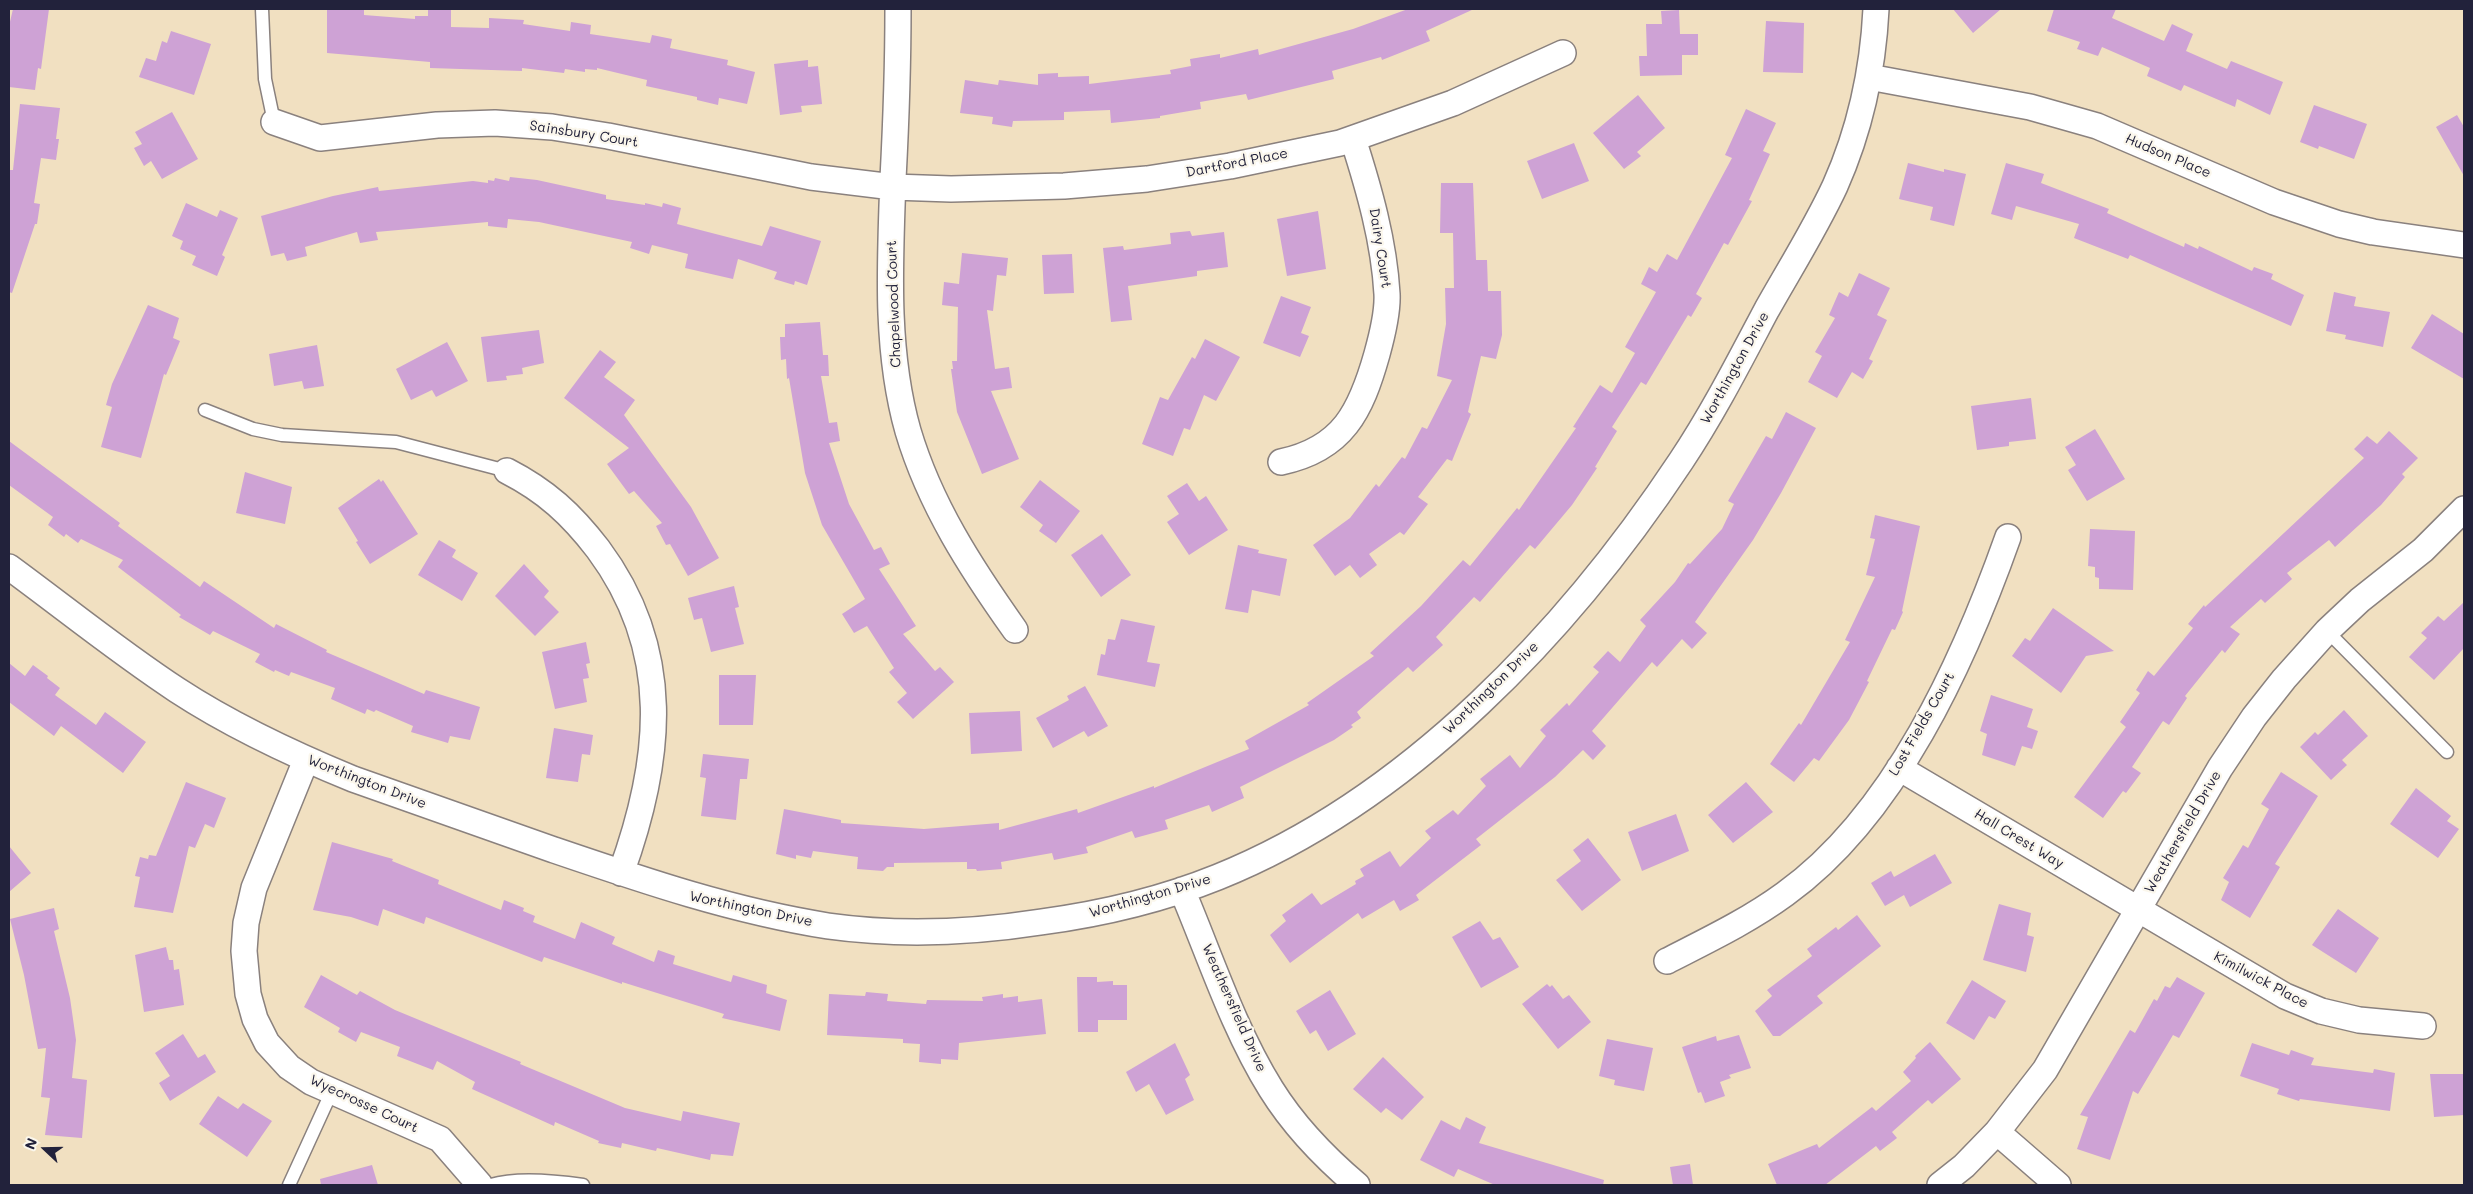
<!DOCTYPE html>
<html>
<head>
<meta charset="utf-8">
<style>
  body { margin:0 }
  #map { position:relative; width:2473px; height:1194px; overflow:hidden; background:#f1e0c1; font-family:Mali,sans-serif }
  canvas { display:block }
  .frame { position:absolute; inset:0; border:10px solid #22223b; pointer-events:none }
  .north { position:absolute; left:20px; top:1124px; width:50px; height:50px; -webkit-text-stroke:4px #fbf7ec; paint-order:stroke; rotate:291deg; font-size:14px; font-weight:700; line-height:20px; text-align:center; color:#22223b }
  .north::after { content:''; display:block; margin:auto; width:18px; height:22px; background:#22223b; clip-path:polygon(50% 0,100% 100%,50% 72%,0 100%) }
</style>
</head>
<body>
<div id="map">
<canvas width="2473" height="1194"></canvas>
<div class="frame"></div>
<div class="north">N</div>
</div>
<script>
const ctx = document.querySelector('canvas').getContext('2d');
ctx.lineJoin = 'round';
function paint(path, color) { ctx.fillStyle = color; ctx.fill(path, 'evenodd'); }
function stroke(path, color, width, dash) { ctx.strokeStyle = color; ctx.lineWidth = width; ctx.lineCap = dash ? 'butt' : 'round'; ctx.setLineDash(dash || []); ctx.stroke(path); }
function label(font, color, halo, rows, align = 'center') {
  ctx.font = font + ' Mali,sans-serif'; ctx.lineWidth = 4.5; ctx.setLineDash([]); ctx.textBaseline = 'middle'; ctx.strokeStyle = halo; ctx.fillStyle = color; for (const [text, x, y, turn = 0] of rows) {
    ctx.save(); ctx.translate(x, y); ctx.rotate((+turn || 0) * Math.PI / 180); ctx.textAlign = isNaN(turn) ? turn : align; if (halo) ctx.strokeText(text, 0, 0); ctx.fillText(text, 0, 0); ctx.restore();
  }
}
paint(new Path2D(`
  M13 9H49L41 69 38 68 35 90 9 87V26Z
  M343 9H364V15L415 19V16H428V9H451V27L489 28V18L524 20 523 24 570 31 571 22 591 25 590 34 650 43 652 35 672 39 670 48 728 60 727 65 755 72 747 104 719 98 718 105 697 100V97L646 86 647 80 597 68V70L585 69V72L565 69 564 73 522 68V71L430 68V62L327 53V10Z
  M1408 9H1474L1426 31 1430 41 1382 60 1381 57 1332 71 1334 79 1248 100 1246 94 1200 102 1201 109 1160 116V118L1111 123 1110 110 1064 112V120L1013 121 1012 127 992 124 993 117 960 113 965 80 998 85 999 80 1038 85V74L1058 73V77L1089 76V84L1171 74 1170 70 1191 66 1190 59 1220 54V58L1258 49 1259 55 1353 29Z
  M1953 9H2001L1973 33Z
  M2054 9H2116L2112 18 2164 41 2172 24 2193 34 2186 51 2227 69 2231 61 2283 82 2270 115 2237 99 2235 107 2184 85 2181 91 2147 76 2150 68 2102 47 2098 56 2077 49 2080 42 2047 31Z
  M1679 10 1680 34H1698V55H1682V75L1640 76 1639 56H1647L1646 24H1662L1661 11Z
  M1766 21 1804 23 1803 73 1763 72Z
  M171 31 211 44 194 95 139 77 146 58 156 61 162 41 167 43Z
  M808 60V67L818 66 822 104 801 106 802 112 780 115 774 64Z
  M1638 95 1665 128 1637 152 1641 156 1624 169 1593 133Z
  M20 104 60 108 56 139H59L56 160 41 158 34 203 40 204 37 224H35L12 293 9 292V170H13Z
  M2314 105 2367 124 2354 159 2319 146 2318 149 2300 142Z
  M1746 109 1776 123 1763 151 1770 154 1749 200 1752 201 1728 245 1724 243 1696 294 1702 298 1691 317 1688 315 1646 385 1641 382 1612 427 1617 431 1595 467 1597 468 1572 505 1535 549 1530 545 1480 602 1474 597 1436 637 1443 645 1413 672 1408 667 1357 712 1361 718 1351 725 1353 727 1334 740 1240 787 1244 798 1212 812 1209 805 1165 820 1168 829 1135 838 1132 831 1086 847 1088 853 1054 860 1052 853 1001 862 1002 869 977 871 976 869H967V862L894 863V867H887L883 871 857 869 858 857 813 851 811 858 796 855V859L776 854 784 809 841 820V823L924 829 999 823V830L1077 809 1078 813 1154 786V788L1249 749 1245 741 1309 705 1307 703 1374 656 1370 653 1421 606 1463 560 1470 566 1517 508 1519 510 1576 428 1573 427 1600 385 1612 393 1635 353 1625 347 1656 292 1641 284 1649 267 1657 272 1667 254 1677 260 1732 158 1725 155Z
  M172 112 198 159 162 179 151 161 144 166 134 148 142 144 135 132Z
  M2457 115 2464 127V176L2436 127Z
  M1574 143 1589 181 1542 199 1527 161Z
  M1908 163 1944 172V169L1966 174 1954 226 1930 220 1933 207 1899 199Z
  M2006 163 2044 174 2041 183 2109 209 2107 213 2184 247 2185 243 2198 249 2199 246 2252 271 2254 267 2273 274 2271 279 2304 295 2291 326 2130 255 2128 259 2074 238 2079 224 2016 206 2012 220 1991 214Z
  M510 177 537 180 606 195V199L645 205V203L662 207 663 203 681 208 677 224 762 246 770 226 821 241 807 285 795 281 794 285 774 279 777 272 738 259 733 279 685 268 688 254 652 245 649 254 630 248 632 242 539 222 508 219 507 228 488 226V222L376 232 378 240 360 243 357 232 305 247 307 256 287 261 284 253 271 256 261 216 333 196 378 187 379 191 473 181 488 183V180L494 181 495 178 509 181Z
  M1441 183H1473L1476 260H1487L1488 291H1501L1502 335 1496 359 1481 356 1468 412 1471 414 1452 461 1447 459 1418 497 1428 504 1404 535 1400 532 1369 554 1377 565 1360 578 1350 565 1335 576 1313 545 1350 518 1376 484 1379 487 1402 457 1405 459 1422 427 1427 429 1452 380 1437 376 1446 324 1445 288H1454L1453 233H1440Z
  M186 203 217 217 220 210 238 218 222 255 225 257 217 276 192 265 196 256 180 249 183 241 172 236Z
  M1318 211 1326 269 1287 276 1277 219Z
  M1190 231 1192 236 1224 232 1228 267 1197 271V276L1128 286 1132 320 1111 322 1103 248 1123 246 1124 250 1171 244 1170 233Z
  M962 253 1008 258 1006 276 997 275 993 311 987 310 995 369 1009 367 1012 388 991 391 1019 459 982 474 957 412 951 369H953L952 361H957L958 307 942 305 944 282 959 284Z
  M1072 254 1074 293 1044 294 1042 255Z
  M1859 273 1890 288 1877 315 1887 320 1869 359 1873 361 1863 379 1852 372 1837 398 1808 382 1822 356 1815 352 1835 318 1829 315 1839 292 1848 297Z
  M2334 292 2356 297 2354 306 2390 312 2383 347 2345 339 2346 335 2326 331Z
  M1281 296 1311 307 1301 333 1309 336 1300 357 1263 343Z
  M148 305 179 318 173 338 180 341 166 375 164 374 141 458 101 447 112 407 106 405 112 384Z
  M2432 314 2464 334V379L2411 348Z
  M820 322 823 355H828L829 376H821L829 423 837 422 840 441 829 443 849 504 874 550 881 547 890 564 879 569 916 626 903 634 935 671 940 667 954 682 913 719 897 702 907 693 889 672 894 668 867 626 854 633 842 614 865 599 822 525 805 473 789 378 787 379 786 359 781 360 780 337H785V324Z
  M539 330 544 363 522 368 523 374 506 376 507 380 487 382 481 337Z
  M1205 339 1240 357 1216 401 1204 395 1190 430 1184 428 1173 456 1142 444 1160 397 1168 400 1192 357 1195 359Z
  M447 342 468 381 436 397 432 390 411 400 396 369Z
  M317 345 324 386 304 389 302 381 274 386 269 354Z
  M600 350 616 362 604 377 635 400 624 415 691 507 719 558 688 576 670 544 666 545 656 526 662 523 634 491 629 494 607 464 629 448 564 398Z
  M2031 398 2036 439 2009 442V446L1977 450 1971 406Z
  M1786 412 1816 428 1781 493 1753 540 1695 622 1707 633 1692 649 1682 639 1657 667 1652 662 1592 731 1606 746 1593 760 1583 750 1555 777 1476 839 1481 845 1416 895 1419 900 1400 911 1394 900 1362 919 1358 913 1290 963 1270 935 1286 921 1282 915 1312 893 1321 905 1356 884 1355 881 1364 876 1360 869 1390 851 1400 867 1431 838 1425 831 1453 810 1458 815 1486 786 1480 779 1510 755 1520 768 1546 736 1540 730 1567 703 1569 706 1599 672 1593 667 1608 651 1620 662 1646 626 1640 620 1675 582 1688 563 1690 564 1722 529 1734 504 1728 501 1766 436 1772 439Z
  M2095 429 2125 479 2087 501 2068 470 2076 465 2065 447Z
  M2389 431 2418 458 2402 474 2405 477 2381 505 2335 547 2329 540 2287 573 2292 579 2265 603 2261 599 2230 627 2240 634 2225 653 2222 650 2185 696 2187 698 2169 725 2163 721 2132 767 2141 773 2126 793 2123 791 2103 818 2074 797 2126 727 2120 722 2140 693 2136 690 2148 671 2154 676 2193 628 2188 624 2204 605 2205 607 2364 458 2354 449 2367 436 2377 444Z
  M9 441 120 523 118 526 200 587 204 581 274 628 276 624 327 650 326 652 424 694 426 690 480 707 470 740 450 736 448 743 411 732 413 726 376 710 374 712 367 709 365 714 331 699 335 688 291 672 289 676 275 670 274 672 255 662 260 654 213 631 210 635 179 617 181 615 118 567 123 560 81 539 78 543 66 534 64 537 48 525 53 517 9 485Z
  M245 472 292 487 285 524 236 513Z
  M379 479 381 482 383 480 418 534 370 564 356 542 358 541 338 508Z
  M1040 480 1080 511 1056 543 1039 531 1043 525 1020 507Z
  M1187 483 1199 501 1206 496 1228 530 1189 555 1167 522 1179 514 1167 496Z
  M1875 515 1920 526 1902 611 1903 612 1895 630 1892 629 1867 681 1869 682 1849 720 1819 761 1814 758 1794 782 1770 764 1799 723 1801 725 1850 642 1845 640 1875 577 1866 575 1875 539 1870 538Z
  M2090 529 2135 531 2133 590 2099 589V578L2095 577V567L2088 566Z
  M1102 534 1131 575 1101 597 1071 555Z
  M439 540 456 550 452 557 478 573 462 601 418 575Z
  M1238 545 1259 550 1258 553 1287 559 1280 596 1252 590 1248 613 1225 609Z
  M524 564 549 591 544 597 559 612 535 636 495 596Z
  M734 586 739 607 735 608 744 644 711 652 702 618 694 620 688 598Z
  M2464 602V648L2434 680 2409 657 2427 638 2421 633 2438 616 2444 621Z
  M2053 608 2114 651 2086 656 2061 693 2012 656 2025 638 2030 641Z
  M1121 619 1155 626 1147 662 1160 664 1155 687 1097 675 1101 654 1105 655 1108 639 1115 640Z
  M586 642 590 663 586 664 589 678 583 679 587 702 555 709 542 652Z
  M9 663 25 676 33 665 48 676 47 678 60 688 55 695 96 725 105 712 146 742 123 773 61 726 54 736 9 702Z
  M719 675H756L753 725H719Z
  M1085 686 1108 726 1088 737 1084 731 1053 748 1036 718 1069 700 1067 696Z
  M1991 695 2033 709 2027 727 2038 731 2032 749 2022 746 2015 766 1982 755 1987 734 1980 731Z
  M2344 710 2368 736 2342 760 2347 765 2331 780 2300 747 2315 732 2318 735Z
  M1020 711 1022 751 971 754 969 713Z
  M554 728 593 735 590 755 582 754 578 782 546 778Z
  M703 754 749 759 747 779H740L736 820 701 816 706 778 700 777Z
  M2281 772 2318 796 2275 864 2280 867 2250 918 2221 900 2229 882 2223 878 2243 845 2248 848 2269 809 2261 804Z
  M186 782 226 798 214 828 205 824 195 848 189 846 173 913 134 907 140 877 135 876 140 857 148 859 149 855 156 856Z
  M1746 782 1773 812 1733 843 1708 815Z
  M2416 788 2451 816 2447 821 2459 829 2438 858 2390 824Z
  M1676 814 1689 851 1642 871 1628 832Z
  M1588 838 1621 880 1582 911 1556 880 1581 861 1573 850Z
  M332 842 393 859 392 861 439 880 438 884 501 910 504 900 524 908 523 911 535 916 533 922 575 939 581 922 615 937 612 944 654 962 658 950 675 956 673 964 731 982 733 975 767 985 766 993 787 1000 780 1031 722 1018 724 1014 622 982V984L544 957 542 962 426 917 424 924 383 909 378 926 351 917 313 910Z
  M9 846 31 873 9 892Z
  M1935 854 1952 883 1910 907 1904 895 1885 906 1871 883 1891 871 1894 877Z
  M1999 904 2031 913 2027 935 2034 937 2026 972 1983 960Z
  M54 908 59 929 54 931 70 998 76 1040 72 1078 87 1080 82 1138 45 1135 50 1098 41 1097 46 1048 38 1049 24 975 10 919Z
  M2338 909 2379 938 2356 973 2312 945Z
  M1857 915 1881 946 1817 996 1823 1003 1780 1036H1773L1755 1011 1772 996 1767 990 1812 956 1807 949 1836 927 1838 930Z
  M1480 921 1493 940 1500 937 1519 967 1481 988 1452 937Z
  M166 947 169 960H173L174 970 179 969 184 1005 144 1012 135 955Z
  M321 975 357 995 360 991 395 1010 521 1062 520 1064 625 1108 681 1121 683 1111 740 1123 733 1156 711 1154 710 1160 657 1148 656 1151 622 1143 621 1148 598 1143 599 1141 555 1122 554 1126 472 1089 475 1082 437 1061 433 1070 397 1056 400 1047 361 1032 356 1042 338 1032 340 1028 304 1007Z
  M1077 977H1097V982L1113 981V985H1127V1020H1098V1032H1078Z
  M2177 977 2205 993 2179 1038 2173 1035 2138 1094 2133 1091 2110 1160 2077 1149 2088 1117 2080 1115 2130 1030 2135 1033 2154 999 2157 1001 2165 986 2170 988Z
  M1972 980 2006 1001 1995 1019 1989 1016 1974 1040 1946 1023Z
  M1547 984 1550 987 1552 985 1563 999 1569 995 1591 1022 1558 1049 1522 1004Z
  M1330 990 1356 1034 1328 1051 1316 1030 1310 1034 1296 1011Z
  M866 992 888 994 887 1001 926 1004 927 1000 983 1001 982 997 1003 994V998L1018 996V1002L1042 999 1046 1034 959 1043 958 1060 941 1059V1064L919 1062 920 1044 903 1043V1039L827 1035 829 994 865 996Z
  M183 1034 198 1058 205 1054 216 1072 170 1101 159 1083 170 1076 155 1053Z
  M1739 1035 1751 1068 1729 1075 1731 1078 1720 1082 1725 1096 1705 1103 1701 1092 1698 1093 1682 1047 1716 1036 1717 1041Z
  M1607 1039 1653 1048 1644 1091 1614 1085 1615 1080 1599 1076Z
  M1930 1042 1961 1079 1932 1104 1928 1100 1892 1132 1897 1138 1880 1151 1876 1146 1825 1185H1777L1768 1164 1817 1144 1819 1148 1872 1107 1876 1111 1911 1081 1903 1072 1916 1058 1915 1056Z
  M1175 1043 1190 1075 1185 1079 1194 1100 1166 1115 1149 1084 1136 1092 1126 1072Z
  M2252 1043 2289 1055 2291 1050 2314 1058 2311 1065 2373 1073 2374 1069 2395 1073 2390 1111 2300 1099 2299 1101 2277 1094 2279 1089 2240 1076Z
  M1383 1057 1424 1097 1402 1120 1386 1108 1381 1113 1353 1089Z
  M2430 1074H2464V1115L2434 1117Z
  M218 1096 238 1109 243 1103 272 1121 247 1157 199 1124Z
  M1466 1117 1486 1127 1479 1143 1604 1180 1603 1185H1495L1458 1169 1454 1177 1420 1160 1441 1120 1460 1130Z
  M1690 1164 1693 1185H1673L1670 1167Z
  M372 1165 378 1185H321L320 1179Z`), '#cea2d5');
const lane = new Path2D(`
  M262 9 265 79 274 122
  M205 410 253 429 282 435 396 442 507 471
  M2327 631 2447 752
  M289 1185 332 1091
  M491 1185C517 1177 556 1181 583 1185`);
const street = new Path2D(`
  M898 9C898 66 896 122 893 179 890 263 885 350 908 431 930 505 971 568 1015 630
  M1869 77 2030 107 2097 126 2274 202 2339 224 2373 232 2464 245
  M274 122 320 138 437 125 495 123 552 127 608 136 811 177 893 187 951 189 1064 186 1147 179 1230 166 1340 143 1453 103 1563 53
  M1281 462C1343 449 1361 411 1377 354 1382 336 1388 313 1387 294 1384 241 1369 189 1353 139
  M507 471C546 491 571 514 598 549 674 651 662 760 621 873
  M9 567C65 608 119 652 177 690 232 726 292 754 353 779 420 803 487 826 554 850 645 881 733 911 828 926 900 936 970 933 1041 922 1101 914 1161 900 1218 877 1409 800 1569 630 1681 461 1713 413 1739 362 1766 311 1789 270 1815 229 1835 186 1860 130 1873 70 1876 9
  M306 760 254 888 246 923 244 951 248 994 255 1019 267 1043 289 1067 311 1082 440 1139 480 1185
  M1899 768 2285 996 2321 1011 2359 1020 2423 1026
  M1182 890C1210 956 1233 1028 1271 1089 1294 1126 1324 1157 1357 1185
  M1667 961C1708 940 1748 921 1785 894 1895 815 1964 661 2008 537
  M1997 1132 2058 1185
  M1940 1185 1964 1166 1997 1132 2045 1070 2220 768 2254 717 2284 679 2327 631 2360 600 2423 550 2464 509`);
stroke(lane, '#8a817e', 15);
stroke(street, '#8a817e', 28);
stroke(lane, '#fff', 12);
stroke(street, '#fff', 25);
label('14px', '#22223b', '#fbf7ec', [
  ["Sainsbury Court",584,134,9],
  ["Hudson Place",2168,156,23],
  ["Dartford Place",1237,163,-11],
  ["Dairy Court",1380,248,81],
  ["Chapelwood Court",894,304,-92],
  ["Worthington Drive",1735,368,-61],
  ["Worthington Drive",1491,688,-44],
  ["Lost Fields Court",1922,724,-60],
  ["Worthington Drive",367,782,21],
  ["Weathersfield Drive",2183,832,-60],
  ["Hall Crest Way",2019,839,31],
  ["Worthington Drive",1150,896,-16],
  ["Worthington Drive",751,909,12],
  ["Kimilwick Place",2261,980,28],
  ["Weathersfield Drive",1234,1008,66],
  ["Wyecrosse Court",364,1104,25]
]);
</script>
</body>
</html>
